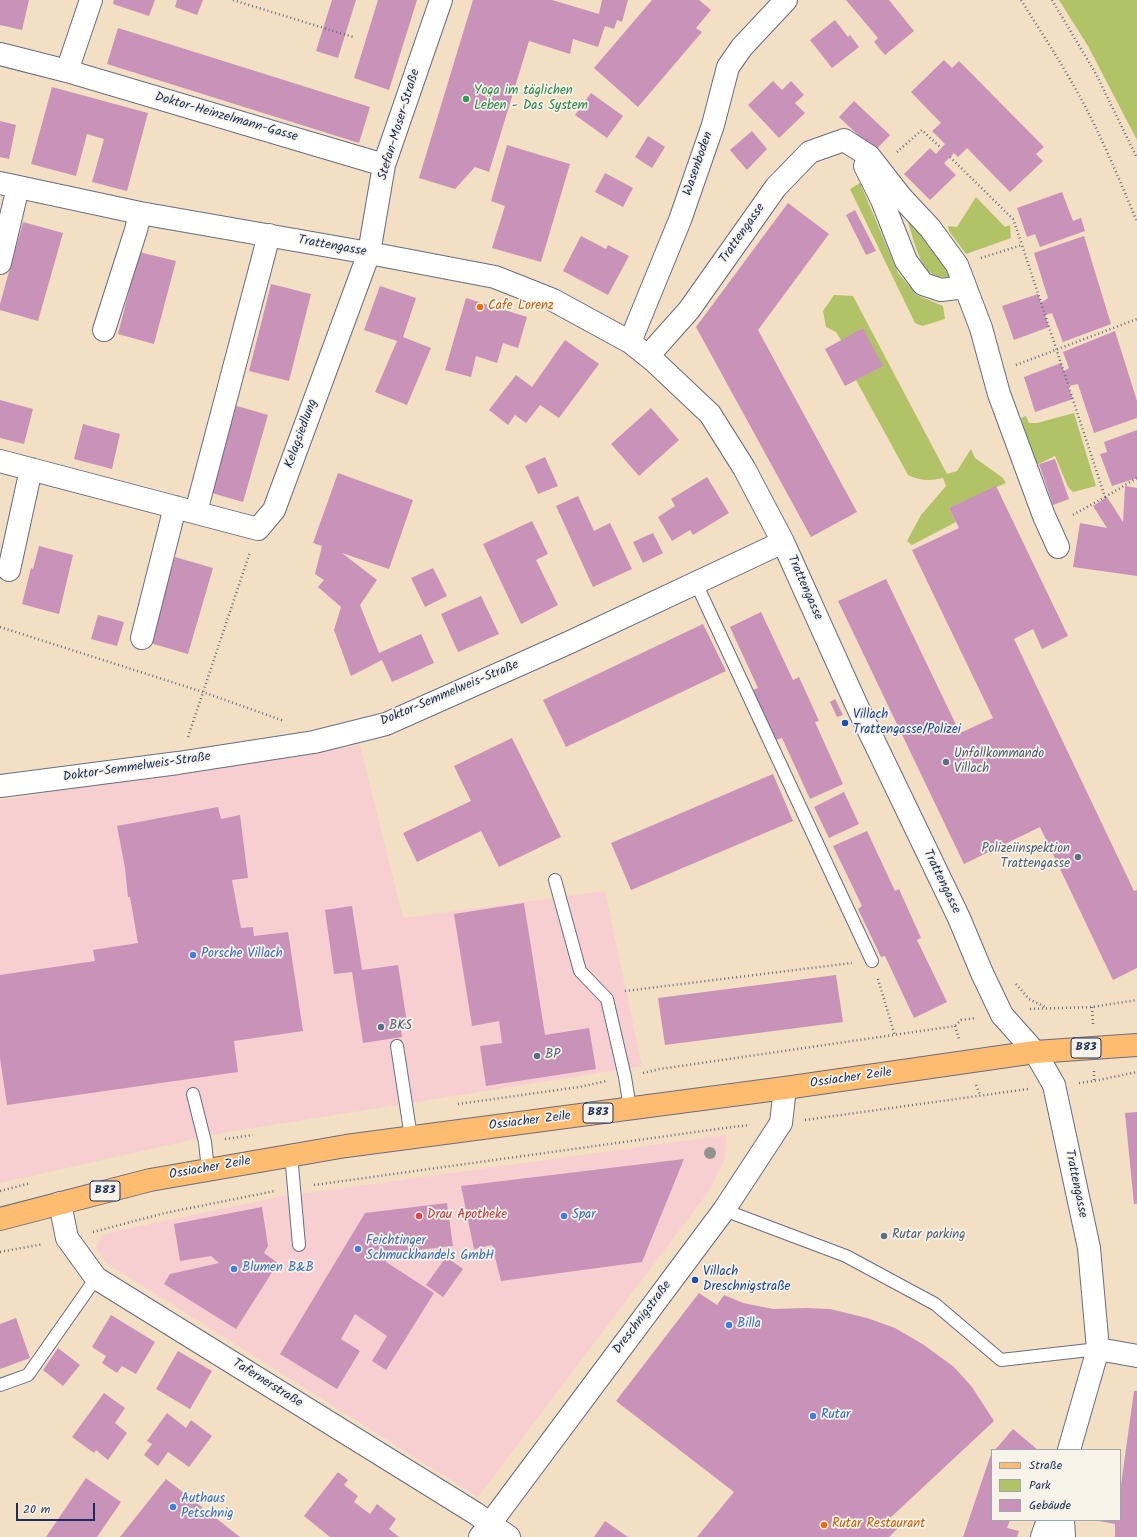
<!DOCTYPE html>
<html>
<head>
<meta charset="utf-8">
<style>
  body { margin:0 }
  #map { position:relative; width:1137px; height:1537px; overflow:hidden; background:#f3dfc4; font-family:Kalam,sans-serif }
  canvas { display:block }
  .legend { position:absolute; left:991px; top:1449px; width:130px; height:72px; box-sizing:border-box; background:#f7f3e8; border:1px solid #9fa5b1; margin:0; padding:5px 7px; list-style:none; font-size:12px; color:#1b2f5e }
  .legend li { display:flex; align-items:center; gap:8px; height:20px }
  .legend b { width:20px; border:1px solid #9fa5b1 }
  .scale { position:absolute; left:16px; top:1503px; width:79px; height:18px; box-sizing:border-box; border:2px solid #1b2f5e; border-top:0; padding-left:5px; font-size:12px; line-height:14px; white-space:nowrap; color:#1b2f5e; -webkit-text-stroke:3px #f7f3e8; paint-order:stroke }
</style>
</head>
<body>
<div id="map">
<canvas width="1137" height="1537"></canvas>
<ul class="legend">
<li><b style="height:5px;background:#febc70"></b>Straße</li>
<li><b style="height:11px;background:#b1c366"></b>Park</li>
<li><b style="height:11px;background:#c992b9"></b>Gebäude</li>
</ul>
<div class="scale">20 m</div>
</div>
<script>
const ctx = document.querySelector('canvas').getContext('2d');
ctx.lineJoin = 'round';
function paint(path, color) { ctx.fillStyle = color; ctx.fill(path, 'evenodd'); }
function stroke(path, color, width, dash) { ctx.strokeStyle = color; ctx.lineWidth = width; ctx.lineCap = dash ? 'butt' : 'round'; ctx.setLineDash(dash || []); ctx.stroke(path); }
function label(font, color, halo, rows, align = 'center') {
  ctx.font = font + ' Kalam,sans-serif'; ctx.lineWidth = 3.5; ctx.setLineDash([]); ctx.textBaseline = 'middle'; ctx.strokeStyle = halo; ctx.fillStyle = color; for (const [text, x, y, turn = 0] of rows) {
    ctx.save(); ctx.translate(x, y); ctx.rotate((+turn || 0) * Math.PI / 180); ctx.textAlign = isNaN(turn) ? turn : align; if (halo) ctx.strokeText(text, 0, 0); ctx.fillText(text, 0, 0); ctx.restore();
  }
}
paint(new Path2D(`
  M360 745 403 918 605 891 642 1066 222 1133 0 1183V800Z
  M726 1135 725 1158 709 1191 478 1497 105 1262 96 1246 103 1235 121 1230 279 1197Z`), '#f7cfd1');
paint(new Path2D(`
  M1059 0H1137V140L1088 46Z
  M860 183 898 273 917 295 943 306 945 319 922 326 915 323 850 189Z
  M976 197 1005 227 1010 225 1011 238 966 254 949 231 948 226 957 227Z
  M905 212 942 254 950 277C925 279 921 261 914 242 911 232 908 222 905 212Z
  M834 295 853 296 947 474 957 471 971 449 975 458 1003 478 1006 483 949 508 956 522 912 545 907 541 921 515 946 486 943 478C930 481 920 481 908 475L856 380 882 366 841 340 836 332 826 327 823 311Z
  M1074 413 1096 486 1073 492 1068 487 1055 456 1036 465 1021 418 1026 416 1029 423H1037Z`), '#b1c366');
paint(new Path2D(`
  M0 0H29L22 30 0 25Z
  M114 0H155L149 16 113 4Z
  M177 0H203L197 15 175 7Z
  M332 0H356L338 58 316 51Z
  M378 0H417L389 90 354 78Z
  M473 0H552L599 14 602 0H628L622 22 617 20 614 29 605 26 598 47 573 39 570 54 529 41 489 172 475 167 455 189 419 178Z
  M652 0H699L711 10 696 28 702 32 638 107 594 68Z
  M846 0H889L914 31 885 55 874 42 878 38Z
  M835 20 848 37 850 35 859 47 832 68 810 40Z
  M118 28 370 107 359 143 107 64Z
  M944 60 952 68 959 61 1044 147 1036 154 1043 161 1010 192 967 148 958 157 954 153 944 163 956 175 930 200 904 174 930 148 936 154 945 144 932 131 941 123 911 92Z
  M773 81 782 90 791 81 804 95 795 103 805 113 779 138 748 105Z
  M52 87 148 113 127 191 92 182 104 139 87 134 76 176 31 164Z
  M591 93 623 116 607 138 575 115Z
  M854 101 890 135 875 151 839 117Z
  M0 121 16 125 9 159 0 157Z
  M752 131 767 149 747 170 730 150Z
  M648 136 665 147 652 168 635 157Z
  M507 145 570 164 541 262 492 248 505 206 491 201Z
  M605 173 633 188 623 207 595 192Z
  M1062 192 1073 221 1081 218 1085 231 1040 247 1035 234 1027 237 1017 208Z
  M788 203 829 234 758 330 857 512 811 537 696 327Z
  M855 210 876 251 866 255 846 215Z
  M23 222 63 233 38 321 0 310V304Z
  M581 236 606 249 608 245 629 256 608 295 563 271Z
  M1084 236 1111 324 1063 342 1052 313 1045 315 1049 327 1014 340 1002 306 1038 294 1041 303 1048 298 1034 253Z
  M139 252 176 261 154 344 118 334Z
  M271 284 311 294 289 381 249 371Z
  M380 286 416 298 403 337 431 348 407 405 375 392 397 341 364 330Z
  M466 298 527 317 518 348 503 343 497 363 476 356 471 377 445 370Z
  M863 328 883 366 845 386 825 349Z
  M1115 331 1137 401V418L1094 433 1078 384 1068 386 1073 399 1035 412 1024 377 1061 363 1064 371 1069 368 1063 352Z
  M565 340 599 364 559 418 540 405 526 423 515 415 508 425 489 410 516 375 532 387Z
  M0 400 33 409 24 444 0 438Z
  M230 404 268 415 243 502 205 491Z
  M651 408 679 440 639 476 611 444Z
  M83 424 120 434 112 469 74 459Z
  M1137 430V478L1112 486 1100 454 1107 452 1104 442Z
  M545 457 558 486 538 494 525 466Z
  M1055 459 1069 499 1053 505 1039 464Z
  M338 473 413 500 389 569 342 553 377 580 360 605 379 653 421 634 434 663 392 682 382 660 351 676 334 630 341 607 318 587 324 580 315 574 322 546 313 543Z
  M707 477 729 513 693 535 690 530 672 541 658 517 675 506 671 499Z
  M996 486 1068 636 1042 649 1033 629 1014 639 1134 891 1137 890V968L1113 980 1040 827 964 864 838 601 886 579 960 733 993 718 912 550 959 528 949 508Z
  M1125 486 1137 488V576L1073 567 1080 523 1107 528 1093 506 1107 497 1123 522Z
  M578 496 594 531 610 523 632 569 593 587 556 506Z
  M532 521 548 554 536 560 558 605 521 624 483 544Z
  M653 533 663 553 643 563 633 542Z
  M39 546 73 555 59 614 22 604 31 568 33 569Z
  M175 557 213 568 188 654 150 643Z
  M433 568 447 596 425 607 411 578Z
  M481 596 499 634 458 652 441 614Z
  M761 612 793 680 799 677 819 721 815 722 843 784 810 799 782 738 776 740 753 690 758 688 730 627Z
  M98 615 124 622 117 646 91 639Z
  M703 624 726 671 566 747 543 700Z
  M835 699 843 715 837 717 830 702Z
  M512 738 561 837 499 867 481 831 417 862 403 833 471 801 454 766Z
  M773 774 793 821 631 890 611 843Z
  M844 792 859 824 829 838 814 807Z
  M218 807 221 819 240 815 248 878 232 880 241 928 253 927 254 936 288 932 303 1031 234 1041 238 1072 7 1105 0 1058V975L95 961 93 950 138 943 130 897H128L125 868 117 826Z
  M867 831 895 891 899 889 921 938 917 940 947 1002 914 1018 885 956 881 957 858 909 862 906 833 846Z
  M524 903 545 1035 589 1028 596 1069 486 1086 480 1046 502 1043 499 1021 472 1026 454 914Z
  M352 906 362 970 398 965 408 1029 401 1030 402 1037 363 1043 352 972 334 974 325 910Z
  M836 975 843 1022 665 1045 658 998Z
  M1137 1112V1204H1134L1125 1113Z
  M684 1159 642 1262 501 1281 492 1245 474 1249 461 1186Z
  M447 1203 453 1246 391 1253 386 1262 434 1293 386 1370 372 1361 387 1336 355 1314 341 1339 360 1351 337 1389 280 1354 365 1213Z
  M262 1207 268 1246 264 1253 278 1263 236 1329 164 1284 170 1274 219 1263 211 1256 180 1261 174 1224Z
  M446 1257 463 1269 443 1297 426 1285Z
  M699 1293 717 1305 724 1295 743 1303 773 1309 806 1308 830 1309 867 1318 895 1328 924 1345 954 1367 972 1387 994 1421 889 1519 898 1528 889 1537H697L734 1492 616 1401Z
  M111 1315 155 1342 136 1374 122 1366 117 1373 102 1363 106 1356 92 1347Z
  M16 1318 30 1358 0 1369V1324Z
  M58 1348 80 1365 63 1386 43 1370Z
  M178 1351 212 1371 190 1409 156 1389Z
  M1134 1391H1137V1537H1115V1524L1099 1521V1520H1120V1492Z
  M104 1393 125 1408 115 1423 127 1433 108 1460 96 1450 94 1453 72 1437Z
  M167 1413 186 1428 191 1420 212 1436 189 1467 168 1452 158 1466 144 1455 152 1444 147 1441Z
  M1013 1429 1038 1450H995Z
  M992 1454V1520H1010L1007 1528 1019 1531 1017 1537H963L990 1457Z
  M338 1472 348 1480 344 1485 358 1496 354 1502 370 1514 377 1504 396 1519 389 1529 399 1537H330L304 1516Z
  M86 1478 121 1502 97 1537H46Z
  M166 1479 240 1537H120Z
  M605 1521 628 1537H594Z`), '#c992b9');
const lane = new Path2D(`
  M696 583 872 961
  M555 880 580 971 607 999 625 1077 630 1108
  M397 1046 411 1137
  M193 1094 205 1142 208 1170
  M291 1154 299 1245
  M724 1210 846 1256 935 1304 1001 1360 1098 1349
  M0 1385 28 1375 96 1278`);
const street = new Path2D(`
  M0 54 67 71 384 165
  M67 71 91 0
  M865 166 882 200 906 261 923 284 941 290 965 287
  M0 183 140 213 369 253 495 277 553 300 630 342 655 362 710 414 744 468 783 542 857 706 959 918 982 973 1002 1015 1035 1052 1054 1085 1089 1248 1098 1349 1069 1450
  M0 263 18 187
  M104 330 136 230 140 213
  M630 342 680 220 713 125 728 67 742 47 786 0
  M648 356 689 310 776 187 810 152 844 140 869 156 901 197 930 228 957 265 981 328 999 394 1044 516 1058 547
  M0 461 258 529 274 510 369 253 384 165 441 0
  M196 512 269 235
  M9 570 31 469
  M142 638 175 507
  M0 786 178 763 314 742 386 724 568 643 783 542
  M60 1203 67 1238 96 1278 475 1513 509 1537
  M1098 1349 1137 1356
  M1063 1520 1064 1537
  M480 1537 724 1210 781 1123 785 1088
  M1042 1537 1048 1520`);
const primary = new Path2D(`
  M0 1219 150 1180 346 1146 785 1088 1035 1052 1137 1045`);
stroke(lane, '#676d82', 14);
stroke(street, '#676d82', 24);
stroke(primary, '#676d82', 24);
stroke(new Path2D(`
  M233 0 353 37
  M1021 0C1043 35 1066 70 1086 108 1105 145 1121 183 1137 222
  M1052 0 1096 74 1137 158
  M897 152 922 130 941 148
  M950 157 1013 219 1022 245
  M981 258 1022 245 1105 497 1071 516
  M1016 365 1137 319
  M1105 497 1137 478
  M0 627 203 692 284 721
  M188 737 250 552
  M878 979 895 1036
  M1016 984 1029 999 1047 1008
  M625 991 852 963
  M1092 1007 1093 1024
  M1030 1009 1092 1007 1137 1000
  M955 1026 959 1039
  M1094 1071V1081
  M643 1073 660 1069 955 1026 961 1020 976 1018
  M1079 1083 1094 1081 1137 1072
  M976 1085 980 1095
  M458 1104 579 1087 607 1081
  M805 1120 1028 1089
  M225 1139 253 1135
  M314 1185 732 1127 750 1125
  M0 1191 31 1183
  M93 1232 165 1213 275 1191
  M0 1252 43 1244`), '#676d82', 2.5, [1, 3]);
stroke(lane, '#fff', 12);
stroke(street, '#fff', 22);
stroke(primary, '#febc70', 22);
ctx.fillStyle = '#91938d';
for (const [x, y] of [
  [710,1153]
]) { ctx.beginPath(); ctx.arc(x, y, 6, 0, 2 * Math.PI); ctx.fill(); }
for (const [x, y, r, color] of [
  [466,99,4,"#2e9e5b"],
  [480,307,4,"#e8710a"],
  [845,723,4,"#1a4fb4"],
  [946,762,4,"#5c6f8a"],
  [1078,857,4,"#5c6f8a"],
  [193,955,4,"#3f7fe0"],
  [381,1027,4,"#5c6f8a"],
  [537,1056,4,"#5c6f8a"],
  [419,1216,4,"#e0444e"],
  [564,1216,4,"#3f7fe0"],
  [884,1236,4,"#5c6f8a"],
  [358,1249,4,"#3f7fe0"],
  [234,1269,4,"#3f7fe0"],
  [695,1280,4,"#1a4fb4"],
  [729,1325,4,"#3f7fe0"],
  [813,1416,4,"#3f7fe0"],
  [173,1507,4,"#3f7fe0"],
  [824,1525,4,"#e8710a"]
]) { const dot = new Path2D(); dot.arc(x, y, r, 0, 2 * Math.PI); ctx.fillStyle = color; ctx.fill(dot); stroke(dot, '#f7f3e8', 1.5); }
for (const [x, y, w] of [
  [1086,1048,30],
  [598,1113,30],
  [105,1191,30]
]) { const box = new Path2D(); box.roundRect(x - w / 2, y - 10, w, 20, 3); ctx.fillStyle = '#f7f3e8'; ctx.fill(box); stroke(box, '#1b2f5e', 1); }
label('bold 12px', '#1b2f5e', null, [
  ["B83",1086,1048],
  ["B83",598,1113],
  ["B83",105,1191]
]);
label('13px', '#27864d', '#f7f3e8', [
  ["Yoga im täglichen",474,92],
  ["Leben - Das System",474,107]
], 'left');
label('13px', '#1b2f5e', '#f7f3e8', [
  ["Doktor-Heinzelmann-Gasse",226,118,16],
  ["Stefan-Moser-Straße",400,125,-73],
  ["Wasenboden",699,164,-71],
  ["Trattengasse",743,234,-55],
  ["Trattengasse",332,247,10],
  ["Kelagsiedlung",302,434,-70],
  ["Trattengasse",804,588,66],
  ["Doktor-Semmelweis-Straße",450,694,-23],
  ["Doktor-Semmelweis-Straße",137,768,-8],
  ["Trattengasse",941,882,64],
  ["Ossiacher Zeile",851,1079,-8],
  ["Ossiacher Zeile",530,1122,-7],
  ["Ossiacher Zeile",210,1169,-10],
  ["Trattengasse",1075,1184,78],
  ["Dreschnigstraße",643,1318,-53],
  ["Tafernerstraße",267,1384,32]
]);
label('13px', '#c56008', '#f7f3e8', [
  ["Cafe Lorenz",488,307],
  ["Rutar Restaurant",832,1525]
], 'left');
label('13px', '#164399', '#f7f3e8', [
  ["Villach",853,716],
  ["Trattengasse/Polizei",853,731],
  ["Villach",703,1273],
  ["Dreschnigstraße",703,1288]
], 'left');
label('13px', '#4e5e75', '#f7f3e8', [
  ["Unfallkommando",954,755],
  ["Villach",954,770],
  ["Polizeiinspektion",1070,850,"right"],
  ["Trattengasse",1070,865,"right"],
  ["BKS",389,1027],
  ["BP",545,1056],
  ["Rutar parking",892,1236]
], 'left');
label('13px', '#366cbe', '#f7f3e8', [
  ["Porsche Villach",201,955],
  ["Spar",572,1216],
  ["Feichtinger",366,1242],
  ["Schmuckhandels GmbH",366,1257],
  ["Blumen B&B",242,1269],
  ["Billa",737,1325],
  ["Rutar",821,1416],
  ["Authaus",181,1500],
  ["Petschnig",181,1515]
], 'left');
label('13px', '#be3a42', '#f7f3e8', [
  ["Drau Apotheke",427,1216]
], 'left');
</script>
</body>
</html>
